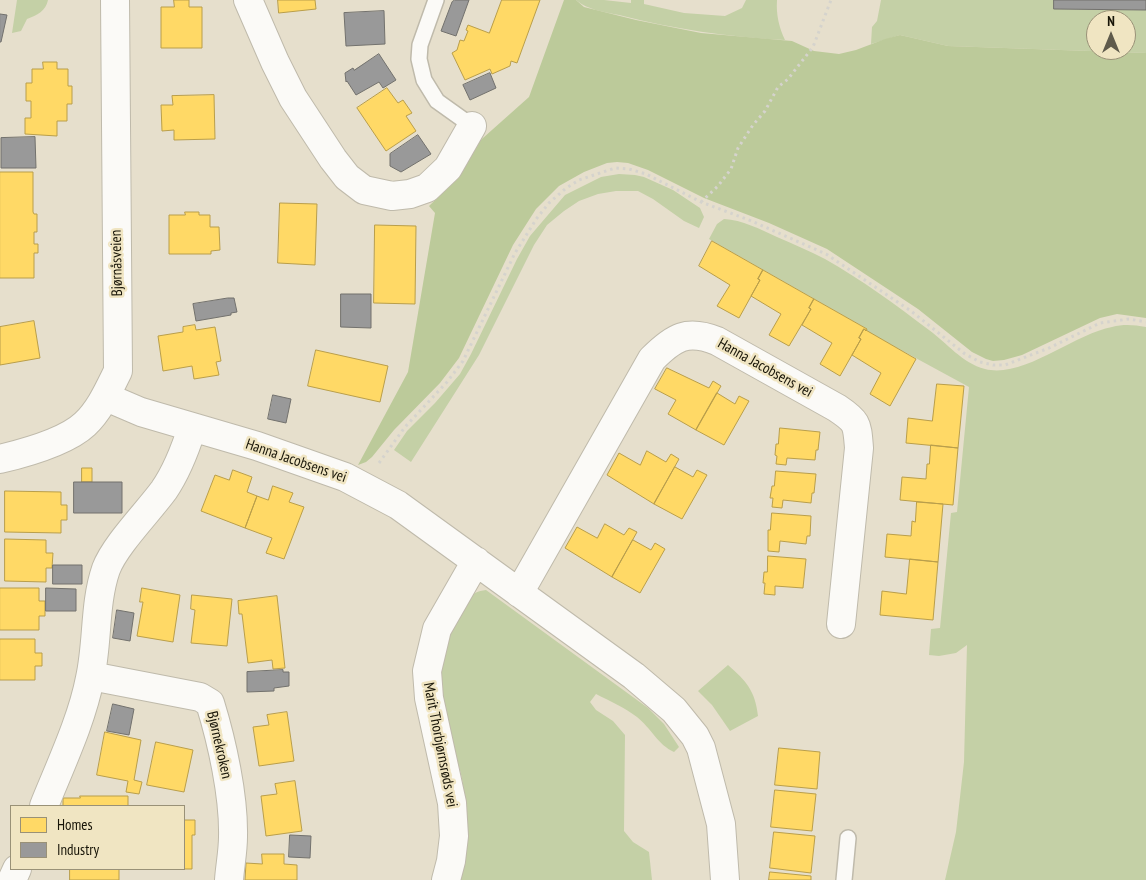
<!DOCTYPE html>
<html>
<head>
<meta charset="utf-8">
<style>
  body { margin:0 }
  #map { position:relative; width:1146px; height:880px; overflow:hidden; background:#e6dfcc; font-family:"PT Sans Narrow",sans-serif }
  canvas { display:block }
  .legend { position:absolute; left:10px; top:805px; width:175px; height:65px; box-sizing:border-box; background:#f0e5c2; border:1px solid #999177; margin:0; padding:6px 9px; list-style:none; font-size:15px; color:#171407 }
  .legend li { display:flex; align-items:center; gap:10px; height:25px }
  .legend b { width:25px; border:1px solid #999177 }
  .north { position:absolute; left:1086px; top:10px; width:50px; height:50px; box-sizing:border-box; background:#f0e5c2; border:1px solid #999177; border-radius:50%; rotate:0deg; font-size:14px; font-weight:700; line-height:20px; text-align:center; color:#171407 }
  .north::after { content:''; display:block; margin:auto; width:18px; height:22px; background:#5f5b4c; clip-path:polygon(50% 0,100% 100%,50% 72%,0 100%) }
</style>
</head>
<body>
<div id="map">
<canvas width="1146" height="880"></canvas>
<ul class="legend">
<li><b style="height:14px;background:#ffd966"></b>Homes</li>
<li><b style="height:14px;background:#999"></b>Industry</li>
</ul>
<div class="north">N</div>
</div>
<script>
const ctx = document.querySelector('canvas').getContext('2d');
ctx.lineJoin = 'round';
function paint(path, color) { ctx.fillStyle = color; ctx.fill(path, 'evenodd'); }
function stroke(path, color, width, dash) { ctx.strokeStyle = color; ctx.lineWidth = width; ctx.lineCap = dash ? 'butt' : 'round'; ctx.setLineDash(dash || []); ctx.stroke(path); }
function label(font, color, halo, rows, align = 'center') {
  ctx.font = font + ' "PT Sans Narrow",sans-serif'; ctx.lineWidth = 5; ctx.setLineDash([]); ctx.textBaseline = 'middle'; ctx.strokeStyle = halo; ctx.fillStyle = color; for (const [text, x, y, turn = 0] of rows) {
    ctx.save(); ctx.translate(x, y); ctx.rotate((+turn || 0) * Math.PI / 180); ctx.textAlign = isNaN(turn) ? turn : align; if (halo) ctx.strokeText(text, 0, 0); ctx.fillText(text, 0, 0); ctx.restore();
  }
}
paint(new Path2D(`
  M17 0H48C46 11 37 15 27 19L21 31 12 33Z
  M576 0H604L631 3V0H644V4L684 13 725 16 742 8 746 0H777C776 15 779 27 785 40 728 37 674 29 619 15 604 12 588 10 576 0Z
  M881 0H1054V9L1146 10V53L948 46 900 35 871 44 872 27 877 21ZM1096 20H1126V50H1096Z
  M619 174 635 175 644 177 673 190 700 208 704 217 699 228 684 221 653 199 638 191H616L598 194 579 201 564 211 547 225 534 245 479 355 411 462 394 450 407 431 435 403 460 374 471 354 517 259 530 236 565 195 601 177Z
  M724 219C742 220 760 229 777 237 793 244 810 251 825 259 862 280 896 305 929 330 947 343 962 363 985 369 1023 379 1074 334 1112 327 1124 324 1134 325 1146 327V880H945L956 832 964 762 967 645 956 653 939 656 929 655 931 629 940 628 951 513 957 512 969 387 866 331 867 329 709 239 717 224Z
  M486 590 648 708 664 724 679 747 674 752C658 745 651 728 637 717 625 708 610 701 596 694L590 702 596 710 613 721 625 735 624 831 633 842 649 852 652 880H461C465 849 467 817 463 785 462 775 458 765 456 755 443 702 430 667 457 615 464 601 470 592 486 590Z
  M728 665C746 681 755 690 758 716L730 731 712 705 698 691Z`), '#c4d0a6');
paint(new Path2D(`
  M564 0H576L584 7 636 20 701 33 792 41 814 51 839 54 856 50 885 39 900 35 948 46 1146 53V318L1117 314 1100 318 1022 355 1004 360 993 361 986 359 972 352 918 309 827 249 769 223 704 198 648 170 628 163 617 162 607 163 584 172 559 186 536 209 513 245 459 358 440 383 394 430 372 457 366 462 358 465 408 372 435 213 429 206 454 182 474 146 529 97Z`), '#bcca9a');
const homes = new Path2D(`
  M174 0H189V7H202V48H161V7H174Z
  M278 0H315L316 9 279 13Z
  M502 0H540L517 63 511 61 510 66 492 74 490 69 465 80 452 53 457 50 460 40 464 41 468 31 466 30 468 25 489 33Z
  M43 62H57V69H68V86H72V104H67V121H57V136L25 134V118H31V101H26V83H32V69H43Z
  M387 88 398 103 403 100 412 113 406 116 416 131 386 151 357 108Z
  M214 95 215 139 174 140V130L162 131 161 105H173L172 96Z
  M0 172H33V212L34 214H37V232H34V244H38V253H34V278H0Z
  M280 203 317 204 315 265 278 263Z
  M185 212H199V215H210V227H219L220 250 211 251V254H169V215H185Z
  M375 225 416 226 415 304 374 303Z
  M712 241 763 270 758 279 760 280 739 318 717 306 730 285 699 266Z
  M763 270 814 299 809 308 811 309 789 346 769 335 781 314 751 296 760 280 758 279Z
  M814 299 867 329 866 331 864 329 859 338 861 339 840 376 820 364 832 343 802 325 811 309 809 308Z
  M34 321 40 358 0 365V327Z
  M195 325 196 330 215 327 221 361 216 362 219 375 194 379 192 366 163 371 158 336 183 332V327Z
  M864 329 916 359 890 406 870 394 881 373 852 355 861 339 859 338Z
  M316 350 388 366 380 402 308 386Z
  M667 368 709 388 713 381 721 386 696 430 668 414 676 400 655 389Z
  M937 384 964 386 958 448 906 443 908 418 932 421Z
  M717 393 735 404 739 396 749 401 724 445 696 430Z
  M780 428 820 432 818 450H816L815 460 787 458 786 465 776 464 777 456 775 455 776 444H778Z
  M931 445 958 448 953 505 900 500 902 477 926 479 927 464H929Z
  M647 451 666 462 671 454 679 459 654 504 607 475 619 453 640 465Z
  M675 467 693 477 697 470 707 475 682 519 654 504Z
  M82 468H92V482H82Z
  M233 470 252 477 247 492 257 496 245 528 201 511 215 475 229 480Z
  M776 471 816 474 814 493H812L811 503 783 500 782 508 772 507 773 498H770L772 486H774Z
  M273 486 293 493 289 502 304 507 284 559 266 553 272 538 245 528 257 496 268 500Z
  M5 491 61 492V505H67V520H61V533L5 532Z
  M917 502 943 504 938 562 885 557 887 534 911 536 912 521 915 522Z
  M772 513 811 516 810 536H807L806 544 780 541 779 552 768 551V530H770Z
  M605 524 624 535 629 528 637 532 612 577 565 548 577 527 597 538Z
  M5 539 46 540V553H53L52 568H46V582L5 581Z
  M633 540 651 550 655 543 665 549 640 593 612 577Z
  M768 556 806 559 803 588 775 586V595L764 594 765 583H763L764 572H767Z
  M910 559 938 562 933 620 880 615 882 591 906 594Z
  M0 588H39V601H45V616H39V630H0Z
  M142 588 180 595 173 642 137 636 143 602H140Z
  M192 595 232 599 227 646 191 643 195 610 191 609Z
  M277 596 285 668 273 669 272 660 248 663 242 614H239L238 601Z
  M0 639H35V653H42V666H35V680H0Z
  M287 712 294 761 259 766 253 727 269 725 267 715Z
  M105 732 141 740 134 780 142 782 139 794 126 792 128 781 97 775Z
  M156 742 193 750 184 792 147 785Z
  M779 748 820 752 817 789 775 785Z
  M295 781 302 831 266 836 261 796 277 794 275 784Z
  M775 790 816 794 812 831 771 827Z
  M80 796H128V806H63V798H80Z
  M184 820H195V835H192V869H156H184Z
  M774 832 815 836 811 873 770 868Z
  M262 854H284V864L297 865V880H245L246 863 262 864Z
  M70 869H119V880H70Z
  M770 872 811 876V880H769Z`);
paint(homes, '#ffd966');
stroke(homes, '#b99e4a', 1);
const industry = new Path2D(`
  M455 0H469L456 36 441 31 452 2Z
  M1054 0H1146V10L1054 9Z
  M384 11 385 44 346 46 344 13Z
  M0 14 7 15 1 42H0Z
  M379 54 396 80 383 88 379 82 356 95 347 81 346 82 345 73 353 68 354 70Z
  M490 73 496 88 470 100 463 85Z
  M418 135 431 154 401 172 390 166V154Z
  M35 137 36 168H1V138Z
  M341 294H371V328L341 327Z
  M228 298H234L237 312 231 313V315L196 321 193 304Z
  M273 395 291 399 286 423 268 419Z
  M74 482H122V513H74Z
  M53 565H82V584H53Z
  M46 588 76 589V611H46Z
  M117 610 134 613 130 641 113 638Z
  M283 670V672H289V686L274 688V691L247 692V672Z
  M113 704 134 709 129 735 107 731Z
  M290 835 311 836 310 858 289 857Z`);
paint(industry, '#999');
stroke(industry, '#72716d', 1);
const lane = new Path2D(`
  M436 0 420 45 419 59 424 80 437 101 472 126
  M844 880 848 838`);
const street = new Path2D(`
  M248 0 275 62 293 98 333 159 347 177 364 190 392 196 410 194 427 188 448 168 472 126
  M106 397 141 412 257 446 345 477 398 505 634 676 674 710 695 736 701 748 721 824 725 880
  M0 459C25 453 67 441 85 424 100 410 109 389 118 371L115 0
  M519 593 652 359C674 337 687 329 717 341L837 408C858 422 857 424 859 448L841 624
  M91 676 200 697 210 703C222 742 234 796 233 837 233 851 230 866 229 880
  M44 806C60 766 82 720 90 678 98 642 94 604 106 569 115 545 148 512 164 490 177 471 185 450 192 428
  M12 880 17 869
  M446 880 451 861 454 836 452 803 429 698 427 671 437 629 476 561`);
stroke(lane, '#bfbaab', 18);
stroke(street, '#bfbaab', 30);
stroke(new Path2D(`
  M701 202 718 186 731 169 738 148 753 125 765 111 778 87 788 79 813 47 831 0
  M379 463 405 427 447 382 463 361 515 253 537 218 549 203 565 189 579 180 615 168 629 169 646 174 701 202 749 220 826 254 911 311 965 354 980 362 993 365H1005L1049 348 1100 323 1129 319 1146 322`), '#d5d3cd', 3, [2.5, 4]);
stroke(lane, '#fbfaf7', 15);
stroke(street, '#fbfaf7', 28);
label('15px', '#171407', '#f0e5c2', [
  ["Bjørnåsveien",117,263,-91],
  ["Hanna Jacobsens vei",765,368,29],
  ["Hanna Jacobsens vei",296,461,19],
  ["Bjørnekroken",219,745,77],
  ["Marit Thorbjørnsrøds vei",440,745,79]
]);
</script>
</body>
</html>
